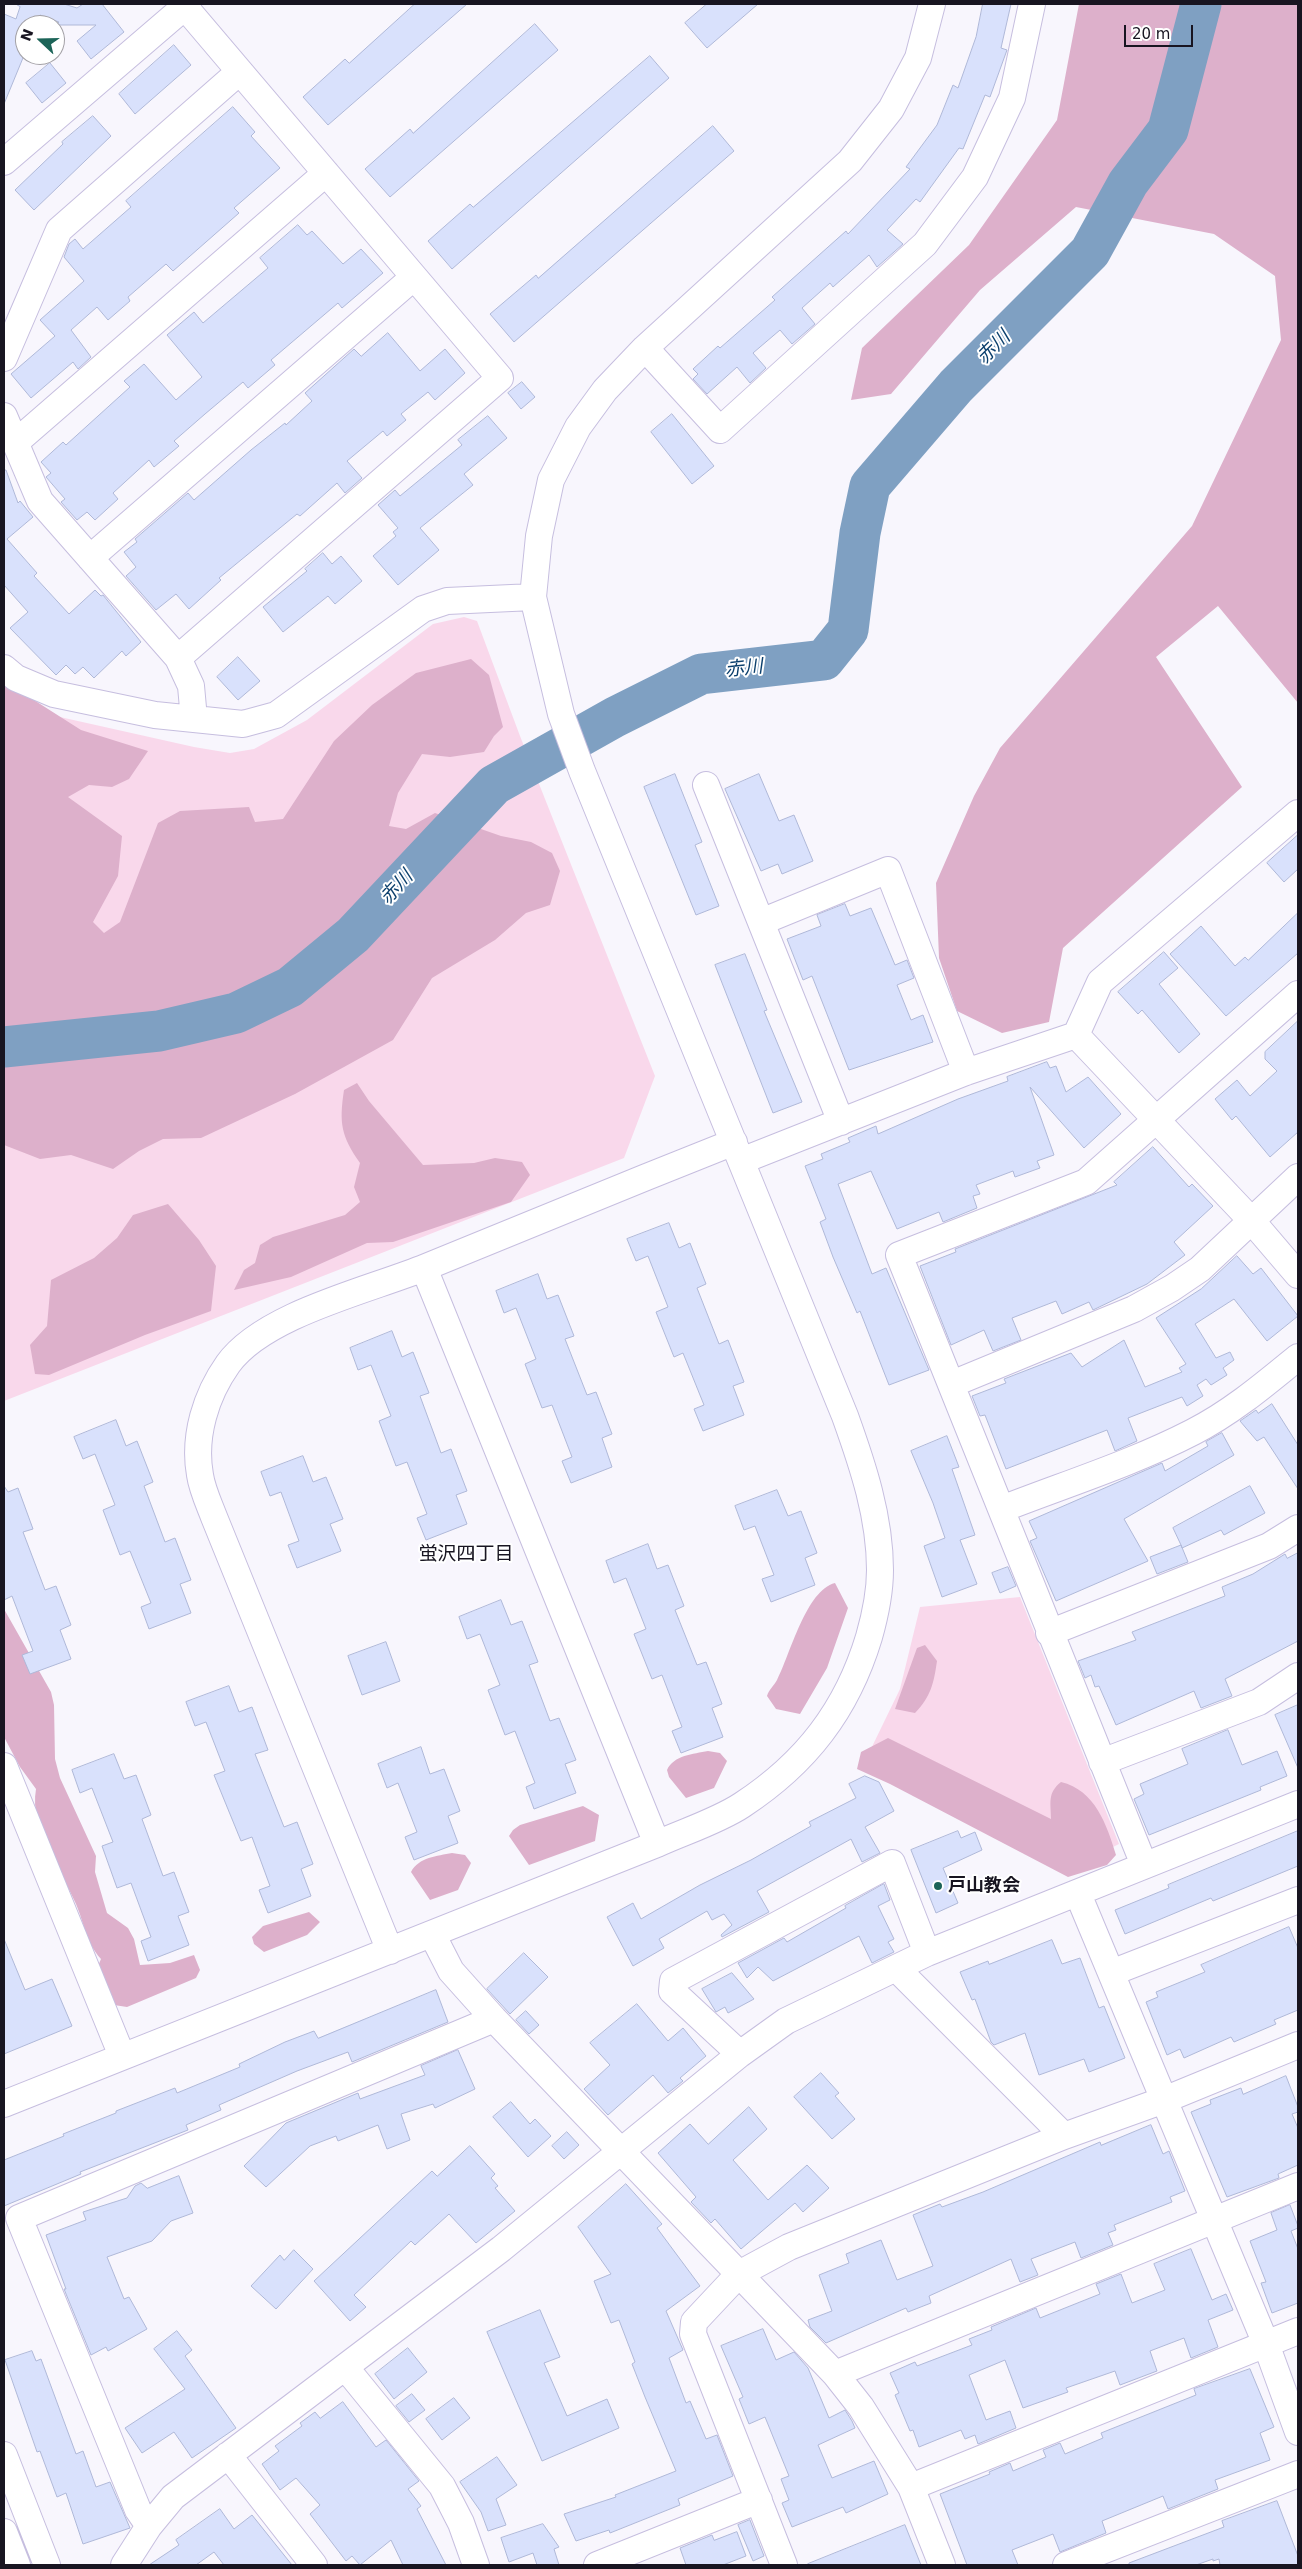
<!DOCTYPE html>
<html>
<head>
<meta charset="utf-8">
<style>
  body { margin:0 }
  #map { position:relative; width:1302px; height:2569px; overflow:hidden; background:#f8f6fd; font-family:"DejaVu Sans",sans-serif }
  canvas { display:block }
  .frame { position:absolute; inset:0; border:5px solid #181521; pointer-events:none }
  .north { position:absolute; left:15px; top:15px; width:50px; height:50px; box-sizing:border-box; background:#fff; border:1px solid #a3a1a6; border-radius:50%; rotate:291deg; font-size:14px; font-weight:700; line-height:20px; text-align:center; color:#181521 }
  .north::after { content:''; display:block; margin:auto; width:18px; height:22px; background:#1c6458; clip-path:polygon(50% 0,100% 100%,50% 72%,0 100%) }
  .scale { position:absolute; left:1124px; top:25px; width:69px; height:22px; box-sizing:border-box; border:2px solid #181521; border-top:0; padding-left:6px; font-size:15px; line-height:18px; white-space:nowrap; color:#181521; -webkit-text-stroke:4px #fff; paint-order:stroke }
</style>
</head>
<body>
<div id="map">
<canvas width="1302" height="2569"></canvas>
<div class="frame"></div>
<div class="north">N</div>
<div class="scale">20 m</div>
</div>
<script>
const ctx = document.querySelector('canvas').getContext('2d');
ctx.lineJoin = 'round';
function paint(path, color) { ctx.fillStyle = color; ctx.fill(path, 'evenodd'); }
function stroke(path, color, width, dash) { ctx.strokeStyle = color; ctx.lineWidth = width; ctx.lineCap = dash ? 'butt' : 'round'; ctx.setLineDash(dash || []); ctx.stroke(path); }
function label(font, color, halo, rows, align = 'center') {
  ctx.font = font + ' "DejaVu Sans","Noto Sans JP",sans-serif'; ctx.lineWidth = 4; ctx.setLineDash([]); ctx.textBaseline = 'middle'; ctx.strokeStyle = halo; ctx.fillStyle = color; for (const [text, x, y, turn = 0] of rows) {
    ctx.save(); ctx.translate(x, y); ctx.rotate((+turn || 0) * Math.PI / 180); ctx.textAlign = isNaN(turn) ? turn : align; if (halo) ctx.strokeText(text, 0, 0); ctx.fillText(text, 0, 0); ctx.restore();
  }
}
paint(new Path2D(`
  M464 617 477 621 520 736 655 1076 624 1158 4 1401V691L51 715 194 747 230 753 254 749 307 720 433 624Z
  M1020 1597 1119 1844 1077 1865 867 1757 900 1689 920 1607Z`), '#f9d8eb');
paint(new Path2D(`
  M1079 4H1298V703L1218 606 1156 657 1242 787 1063 948 1049 1022 1002 1033 957 1011 939 958 936 883 974 796 1000 748 1192 526 1281 340 1275 276 1214 234 1076 207 980 290 891 394 851 400 862 348 969 245 1057 120Z
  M471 659 489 675 503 727 494 736 484 752 450 757 422 754 398 793 389 826 406 829 435 813 501 836 531 842 552 853 560 871 550 905 526 913 495 940 432 978 393 1040 295 1094 201 1138 163 1139 139 1151 113 1169 71 1155 40 1159 4 1145V681L81 730 148 751 129 779 112 787 89 785 68 797 122 836 118 876 93 922 104 933 120 922 158 823 180 811 249 807 255 822 283 819 334 741 372 705 416 673Z
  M357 1083 369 1101 423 1165 474 1163 495 1158 522 1162 530 1175 511 1202 393 1242 367 1243 291 1277 234 1290 244 1270 255 1263 260 1245 273 1237 345 1215 360 1202 354 1187 360 1163C341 1136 339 1123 344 1090Z
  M168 1204 199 1240 216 1266 211 1311 145 1335 49 1375 35 1374 30 1345 47 1326 51 1280 94 1258 117 1238 133 1215Z
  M835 1583 848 1608 827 1668 800 1714 776 1709 767 1696C769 1689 774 1686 777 1680 790 1655 806 1590 835 1583Z
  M4 1609 51 1692 54 1705 55 1759 60 1778 96 1856 95 1872 107 1913 128 1928 134 1939 140 1965 170 1963 194 1955 200 1970 196 1978 127 2007 114 2005 98 1966 101 1959C85 1941 85 1925 76 1904 61 1869 29 1829 36 1789L20 1767 4 1737Z
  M925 1645 937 1661C934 1682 931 1697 915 1713L895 1709 917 1648Z
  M888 1738 1051 1819C1051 1803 1047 1793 1061 1782 1095 1790 1107 1825 1116 1855L1107 1865 1068 1877 890 1784 857 1769 861 1752Z
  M708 1751 720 1753 727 1761 714 1788 686 1798 669 1777 667 1770C674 1755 693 1754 708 1751Z
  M583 1806 599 1815 595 1841 529 1865 509 1836 513 1830 520 1825Z
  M452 1853 465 1855 471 1863 458 1890 430 1900 411 1872C419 1857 437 1856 452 1853Z
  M309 1912 320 1922 307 1935 264 1952 254 1944 252 1937 263 1926Z`), '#ddb0cb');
stroke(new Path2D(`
  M4 1047 159 1031 236 1013 290 987 353 935 494 785 615 717 701 674 824 660 848 630 860 533 870 486 956 386 1090 252 1128 183 1168 130 1201 4`), '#7fa0c2', 41);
const building = new Path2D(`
  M16 4H64L77 8 83 4H102L124 32 91 59 77 41 96 25H56L59 22 40 15 36 25H25V53L4 104V14L16 19 20 7Z
  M415 4H467L328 125 303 97 345 59 349 63Z
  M707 4H758L707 48 685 23Z
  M983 4H1011L1001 48 1007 50 990 97 985 95 963 149 959 148 920 202 916 199 887 230 903 244 877 267 869 255 833 287 830 283 802 308 815 324 792 344 780 330 753 353 766 368 750 383 737 367 707 394 693 379 698 374 693 369 718 346 720 348 775 300 772 297 846 231 848 234 910 169 906 167 937 125 953 85 958 88 976 37Z
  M535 24 558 50 390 197 365 169 410 129 413 133Z
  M174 45 191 65 135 114 119 94Z
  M650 56 669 78 452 269 428 241 470 204 473 207Z
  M50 63 66 83 42 103 26 83Z
  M233 107 255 132 251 136 280 168 234 208 239 213 173 271 166 264 128 297 130 301 108 320 97 307 71 330 91 357 78 369 73 362 31 398 11 374 55 336 40 320 84 281 64 257 69 244 75 239 83 249 131 207 126 201Z
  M93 116 111 136 34 210 15 190 63 144 62 142Z
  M713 126 734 151 514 342 490 314 536 275 538 278Z
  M298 225 307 235 312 231 343 264 361 249 383 273 342 308 338 303 271 360 275 365 248 388 243 382 205 414 174 441 179 446 154 467 149 460 113 493 118 499 95 520 87 512 77 520 61 502 65 499 46 477 51 473 41 462 63 442 66 445 130 387 124 381 144 364 176 400 202 377 167 335 194 312 203 323 268 268 260 258Z
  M388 333 420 371 445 349 465 373 435 400 428 392 401 414 406 420 387 436 383 431 347 461 362 478 345 493 337 483 300 516 297 514 219 578 221 580 189 609 176 594 156 610 126 576 136 567 124 552 137 542 135 539 188 493 194 500 251 450 285 423 286 425 312 401 305 393 354 349 361 356Z
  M522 382 535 397 521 409 508 393Z
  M672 414 714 466 692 484 651 432Z
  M488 416 507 438 464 474 473 485 420 528 439 550 398 585 373 556 396 536 393 532 398 528 378 505 395 490 400 496 462 445 458 440Z
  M4 470H6L18 503 20 501 33 517 7 539 37 573 34 576 69 614 95 590 101 596 103 595 141 642 126 656 122 651 94 678 83 667 75 674 66 665 56 675 10 628 28 612 4 585Z
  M323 553 332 564 341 556 362 581 335 604 328 596 283 632 263 607 307 571 305 569Z
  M238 657 260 681 238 700 217 677Z
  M675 774 702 842 695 845 719 906 696 915 644 787Z
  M759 774 779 821 794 815 813 861 782 874 778 864 761 871 725 789Z
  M1298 835V869L1284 882 1267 863Z
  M845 904 850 916 871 908 895 965 907 960 914 978 897 985 911 1020 923 1015 933 1042 849 1070 812 976 803 980 787 939 821 926 817 915Z
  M1298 913V953L1226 1016 1170 954 1201 926 1235 966 1245 957 1248 960Z
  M1164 952 1178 968 1159 984 1200 1034 1179 1053 1142 1010 1138 1014 1118 992Z
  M745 954 767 1010 764 1011 802 1102 773 1113 715 965Z
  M1298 1021V1132L1270 1157 1236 1116 1232 1120 1215 1099 1237 1080 1250 1096 1277 1071 1265 1059V1052Z
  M1047 1062 1050 1068 1056 1066 1066 1092 1088 1077 1121 1114 1084 1148 1030 1087 1054 1155 1037 1161 1040 1168 1015 1177 1013 1171 976 1185 980 1194 973 1196 977 1208 943 1222 939 1212 897 1229 871 1171 838 1184 872 1274 886 1268 929 1370 889 1385 860 1311 857 1313 833 1257 820 1222 826 1219 805 1166 823 1159 821 1154 850 1142 848 1138 876 1126 878 1134 958 1099 1008 1081 1007 1077Z
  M1153 1147 1189 1187 1192 1184 1213 1206 1174 1242 1185 1255 1147 1284 1093 1310 1089 1302 1062 1314 1056 1301 1012 1318 1021 1340 993 1351 984 1330 951 1345 920 1266 956 1252 955 1249 1117 1185 1114 1182Z
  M669 1223 679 1248 690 1243 706 1284 697 1288 719 1344 728 1340 744 1382 733 1386 744 1415 703 1431 694 1409 704 1405 683 1353 674 1357 656 1312 668 1307 648 1256 636 1261 627 1239Z
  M1237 1256 1253 1274 1261 1268 1298 1316 1267 1341 1234 1299 1195 1324 1216 1358 1230 1352 1234 1360 1223 1368 1227 1375 1211 1385 1206 1379 1197 1385 1203 1396 1187 1406 1182 1397 1128 1418 1137 1441 1115 1451 1107 1430 1006 1469 985 1415 980 1416 972 1396 1006 1383 1004 1379 1071 1353 1082 1367 1124 1340 1145 1387 1182 1372 1179 1368 1186 1364 1156 1318 1201 1289Z
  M538 1274 547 1299 558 1295 574 1336 565 1339 587 1395 596 1392 612 1434 602 1438 612 1467 571 1483 562 1461 572 1457 552 1405 542 1408 525 1364 536 1359 516 1308 504 1313 496 1291Z
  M392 1331 402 1357 413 1352 429 1393 420 1396 441 1453 451 1449 467 1491 456 1495 467 1524 426 1540 417 1518 427 1514 407 1462 396 1466 379 1421 391 1416 371 1365 358 1370 350 1348Z
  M1272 1404 1298 1445V1489L1264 1437 1257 1441 1240 1421 1256 1410 1258 1413Z
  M116 1420 126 1446 137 1441 153 1482 144 1486 165 1542 175 1538 191 1580 180 1584 191 1613 149 1629 141 1607 151 1603 130 1551 120 1555 103 1510 115 1505 95 1454 83 1459 74 1437Z
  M1222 1433 1234 1455 1124 1519 1148 1561 1056 1601 1030 1541 1037 1538 1029 1521 1162 1463 1165 1471 1208 1446 1206 1442Z
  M947 1436 959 1467 952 1469 975 1535 960 1540 977 1584 942 1597 924 1546 945 1538 933 1503 911 1451Z
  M303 1456 313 1482 326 1477 343 1519 330 1524 341 1551 297 1568 288 1545 299 1541 281 1492 270 1496 261 1472Z
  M4 1486 8 1492 18 1488 33 1529 23 1532 45 1590 56 1586 71 1625 60 1630 71 1659 30 1674 22 1655 33 1651 12 1596 4 1600Z
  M1250 1486 1265 1513 1224 1535 1221 1530 1182 1548 1181 1545 1188 1562 1157 1574 1150 1557 1181 1545 1173 1528Z
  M777 1490 788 1516 801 1511 817 1553 805 1558 815 1585 771 1602 762 1579 774 1575 755 1526 744 1530 735 1506Z
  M648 1544 657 1569 668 1565 684 1606 675 1610 697 1665 706 1662 722 1704 712 1708 723 1737 681 1753 672 1731 682 1727 662 1675 652 1679 634 1634 646 1629 626 1578 614 1583 606 1561Z
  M1298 1553V1641L1225 1679 1232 1696 1201 1708 1194 1691 1116 1725 1099 1686 1095 1687 1091 1675 1085 1678 1078 1661 1136 1640 1132 1632 1225 1596 1222 1587 1253 1574 1285 1554 1287 1558Z
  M1008 1567 1016 1586 1000 1593 992 1573Z
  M501 1600 511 1625 522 1621 538 1662 529 1665 550 1721 559 1718 576 1760 565 1764 576 1793 534 1809 526 1787 535 1783 515 1731 505 1735 488 1690 500 1685 480 1634 467 1639 459 1617Z
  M386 1642 400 1681 362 1695 348 1656Z
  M229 1686 239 1712 252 1707 268 1750 255 1754 284 1827 297 1822 313 1864 301 1869 311 1896 268 1913 259 1890 270 1886 252 1837 241 1841 214 1775 225 1771 206 1722 195 1726 186 1702Z
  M1298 1705V1768L1275 1715Z
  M1228 1730 1242 1765 1277 1751 1287 1776 1260 1787 1261 1790 1149 1835 1134 1799 1144 1794 1140 1784 1188 1764 1182 1749Z
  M421 1747 430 1774 444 1769 460 1811 448 1816 458 1843 414 1860 405 1837 417 1832 398 1783 387 1788 378 1764Z
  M114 1754 124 1779 136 1775 151 1815 142 1819 163 1876 174 1872 189 1912 178 1916 189 1945 148 1961 141 1941 151 1937 131 1883 117 1888 102 1846 113 1842 92 1788 80 1793 72 1770Z
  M865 1776 879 1782 894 1811 865 1827 880 1853 862 1862 851 1839 757 1891 769 1912 722 1937 721 1935 732 1925 724 1914 712 1920 707 1911 659 1939 664 1948 633 1966 607 1917 633 1903 641 1919 700 1885 751 1860 811 1826 809 1822 856 1798 849 1784Z
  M958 1831 961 1838 975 1832 982 1850 943 1868 958 1903 936 1913 911 1850Z
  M1298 1831V1866L1213 1901 1211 1898 1125 1934 1115 1910 1169 1888 1168 1885Z
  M884 1884 890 1900 878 1906 894 1939 888 1942 894 1952 872 1963 859 1936 773 1981 758 1967 747 1978 738 1963 784 1938 787 1942 846 1908 845 1906Z
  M1289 1927 1298 1948V2010L1274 2020 1276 2024 1234 2042 1231 2037 1184 2058 1180 2049 1167 2055 1146 2002 1158 1997 1156 1992 1205 1972 1201 1965Z
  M4 1939 25 1990 52 1979 72 2026 4 2054Z
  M1052 1940 1062 1964 1080 1958 1099 2008 1104 2006 1125 2058 1089 2072 1084 2059 1039 2075 1025 2033 994 2045 991 2042 975 1999 972 2000 960 1972 988 1961 989 1964Z
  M524 1953 548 1977 510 2014 487 1989Z
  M732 1973 754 1999 728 2013 725 2007 716 2012 702 1989Z
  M436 1990 448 2022 352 2062 348 2052 297 2071 219 2105 221 2110 186 2125 188 2130 80 2172 81 2174 4 2206V2160L64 2136 63 2134 116 2113V2111L175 2088 177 2093 240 2067 239 2064 285 2042 314 2031 318 2038Z
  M637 2004 668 2041 683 2028 706 2056 680 2078 683 2081 668 2093 653 2075 608 2115 584 2089 610 2065 590 2043Z
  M526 2011 539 2025 529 2034 516 2020Z
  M458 2050 475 2089 435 2108 433 2104 401 2114 410 2140 387 2149 378 2125 338 2141 336 2136 310 2146 266 2187 244 2166 286 2123 358 2093 360 2099 425 2075 421 2066Z
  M821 2073 839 2093 835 2096 855 2119 832 2139 794 2097Z
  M1286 2076 1298 2107V2112L1292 2114 1298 2128V2165L1278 2174 1279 2178 1227 2197 1191 2112 1211 2104 1210 2100 1241 2088 1243 2094Z
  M511 2102 530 2124 535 2119 551 2136 528 2157 493 2117Z
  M749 2107 767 2129 733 2160 768 2200 807 2165 829 2188 803 2212 795 2203 741 2249 715 2219 711 2223 691 2202 696 2197 658 2153 690 2124 708 2144Z
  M1151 2125 1163 2154 1169 2151 1185 2191 1170 2197 1172 2202 1114 2225 1116 2230 1108 2233 1113 2245 1081 2258 1075 2242 1031 2259 1038 2275 1020 2282 1011 2259 929 2296 931 2303 908 2312 906 2308 826 2343 810 2327 808 2320 832 2311 819 2275 849 2263 846 2254 881 2240 897 2280 933 2266 913 2215 940 2204 942 2207 983 2192 1100 2142 1101 2145Z
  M567 2132 579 2145 564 2159 552 2146Z
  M470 2146 495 2174 491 2178 498 2186 495 2188 515 2211 476 2243 449 2214 415 2245 411 2241 354 2295 366 2307 350 2321 314 2281 432 2171 437 2176Z
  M179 2176 193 2213 171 2221 152 2241 107 2257 124 2299 129 2297 147 2329 108 2351 106 2347 91 2355 64 2289H66L46 2235 86 2220 83 2212 127 2198 135 2186 141 2183 147 2188Z
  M626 2184 662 2224 657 2228 700 2286 666 2311 683 2350 669 2358 686 2403 690 2401 706 2439 717 2435 733 2476 678 2499 680 2505 610 2533 609 2530 576 2541 564 2514 616 2497 615 2495 676 2471 645 2397 632 2364 635 2362 619 2320 611 2323 594 2281 611 2274 578 2227Z
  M1290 2205 1298 2226V2228L1291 2231 1298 2249V2303L1272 2313 1261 2283 1266 2282 1250 2241 1277 2230 1271 2213Z
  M1191 2249 1212 2300 1226 2294 1233 2310 1208 2320 1218 2347 1191 2358 1184 2338 1150 2351 1157 2371 1120 2385 1115 2371 1066 2388 1068 2392 1023 2408 1005 2360 969 2375 986 2420 1010 2411 1016 2428 978 2444 975 2435 965 2439 961 2430 919 2447 913 2430 910 2431 895 2395 899 2393 890 2373 915 2362 917 2366 972 2345 969 2339 992 2330 991 2327 1036 2308 1040 2318 1100 2294 1096 2284 1121 2274 1132 2303 1165 2290 1154 2264Z
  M294 2250 313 2269 276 2309 251 2286 280 2255 284 2260Z
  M540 2310 560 2357 544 2363 567 2416 607 2399 619 2428 542 2461 487 2332Z
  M763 2329 776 2360 794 2352 808 2368 829 2418 845 2410 852 2421 855 2428 818 2445 832 2478 874 2461 888 2494 846 2513 843 2507 792 2527 782 2503 789 2500 781 2479 789 2476 765 2417 749 2424 739 2399 743 2397 721 2346Z
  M177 2331 192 2350 185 2356 236 2428 192 2458 174 2432 142 2453 125 2428 185 2389 154 2349Z
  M408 2348 427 2372 394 2399 375 2374Z
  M32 2351 36 2361 41 2359 76 2454 83 2451 96 2487 110 2482 130 2528 83 2544 66 2493 57 2497 40 2451 37 2452 5 2360Z
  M1250 2369 1274 2427 1260 2433 1270 2460 1215 2480 1218 2489 1168 2509 1163 2496 1102 2521 1106 2533 1060 2552 1053 2534 1012 2550 1018 2565H967L940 2494 990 2474 989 2472 1010 2463 1013 2471 1046 2457 1043 2450 1060 2443 1065 2454 1103 2438 1101 2433 1196 2395 1194 2389Z
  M412 2394 425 2410 409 2422 396 2406Z
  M454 2398 470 2418 442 2440 426 2419Z
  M343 2402 376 2447 386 2440 419 2481 408 2489 421 2506 417 2509 446 2565H403L391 2540 360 2565 352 2556 346 2561 310 2514 320 2505 296 2478 280 2490 262 2464 279 2451 275 2446 302 2426 300 2423 315 2412 320 2418Z
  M497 2457 517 2485 496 2499 506 2525 488 2531 481 2512 460 2482Z
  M1277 2501 1298 2556V2565H1220L1219 2559 1213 2561V2559L1196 2565H1129V2563L1224 2527 1222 2521Z
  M220 2509 234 2529 252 2515 292 2565H224L214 2552 196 2565H149L179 2545 176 2540Z
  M750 2520 764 2556 753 2561 738 2525Z
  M543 2524 559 2547 554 2549 559 2565H537L533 2553 509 2562 501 2538Z
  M905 2525 921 2565H809L808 2564Z
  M737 2532 746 2556 723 2565H686L680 2548 712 2535 714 2540Z`);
paint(building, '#d9e1fc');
stroke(building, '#afb8d8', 1);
const minor = new Path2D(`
  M4 162 188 4
  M645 348 720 430 925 244 975 177 1012 98 1032 4
  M4 358 59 230 239 72
  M4 416 40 501 178 658 191 686 194 719
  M15 443 326 173
  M90 558 414 277
  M178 658 500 378 185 7
  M4 668 16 678 54 694 155 715 243 724 276 715 423 609 447 601 533 597
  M706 785 841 1122
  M761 922 888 870 966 1072
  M1076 1035 1251 1220 1298 1275
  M741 1161 966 1072 1076 1035 1100 982 1298 813
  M424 1268 657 1844
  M952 1384 1134 1309 1172 1288 1200 1269 1298 1177
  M1002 1509C1066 1484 1133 1463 1193 1432 1232 1412 1265 1384 1298 1357
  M1049 1633 1269 1546 1298 1528
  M1102 1762 1259 1702 1298 1676
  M4 1766 122 2056
  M1144 1865 899 1255 1086 1182 1298 994
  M1078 1894 1266 2344 1298 2432
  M432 1934 451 1971 494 2019 835 2374 861 2407 911 2487 942 2565
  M390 1951 214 1517C209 1504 202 1489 200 1475 193 1436 206 1395 228 1364 264 1314 370 1290 426 1267 528 1225 631 1183 734 1142
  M896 1968 1064 2136
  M1111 1973 1298 1900
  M740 2054 672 1991 673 1981 892 1863 927 1953
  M4 2104 657 1844C683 1832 718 1821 742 1805 806 1763 847 1710 869 1637 875 1616 880 1592 880 1570 880 1517 863 1466 845 1416L582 771 561 714 533 597 539 536 551 480 578 427 605 390 645 348 850 161 891 109 918 58 932 4
  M345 2367 442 2486 461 2523 476 2565
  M835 2374 1298 2186
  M4 2455 47 2565
  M228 2455 314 2565
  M911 2487 1298 2331
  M149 2526 138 2510 19 2218 494 2019
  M4 2532 17 2565
  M124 2565 149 2526 173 2497 501 2249 740 2054 786 2021 927 1953 1298 1804
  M597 2565 759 2500
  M784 2565 693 2334 694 2322 739 2274 789 2247 1064 2136 1164 2100 1298 2045
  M1066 2565 1298 2474`);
stroke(minor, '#c6bedf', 28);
stroke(minor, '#fff', 26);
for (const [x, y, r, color] of [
  [938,1886,5,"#1c6458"]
]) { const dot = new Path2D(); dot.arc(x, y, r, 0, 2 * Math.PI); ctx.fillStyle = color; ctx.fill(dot); stroke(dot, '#fff', 2); }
label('bold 18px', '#181521', '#fff', [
  ["戸山教会",948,1886]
], 'left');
label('italic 19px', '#0c406d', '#fff', [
  ["赤川",994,348,-45],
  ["赤川",744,669,-6],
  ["赤川",397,888,-47]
]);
label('19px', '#181521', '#fff', [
  ["蛍沢四丁目",466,1555]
]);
</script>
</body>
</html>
